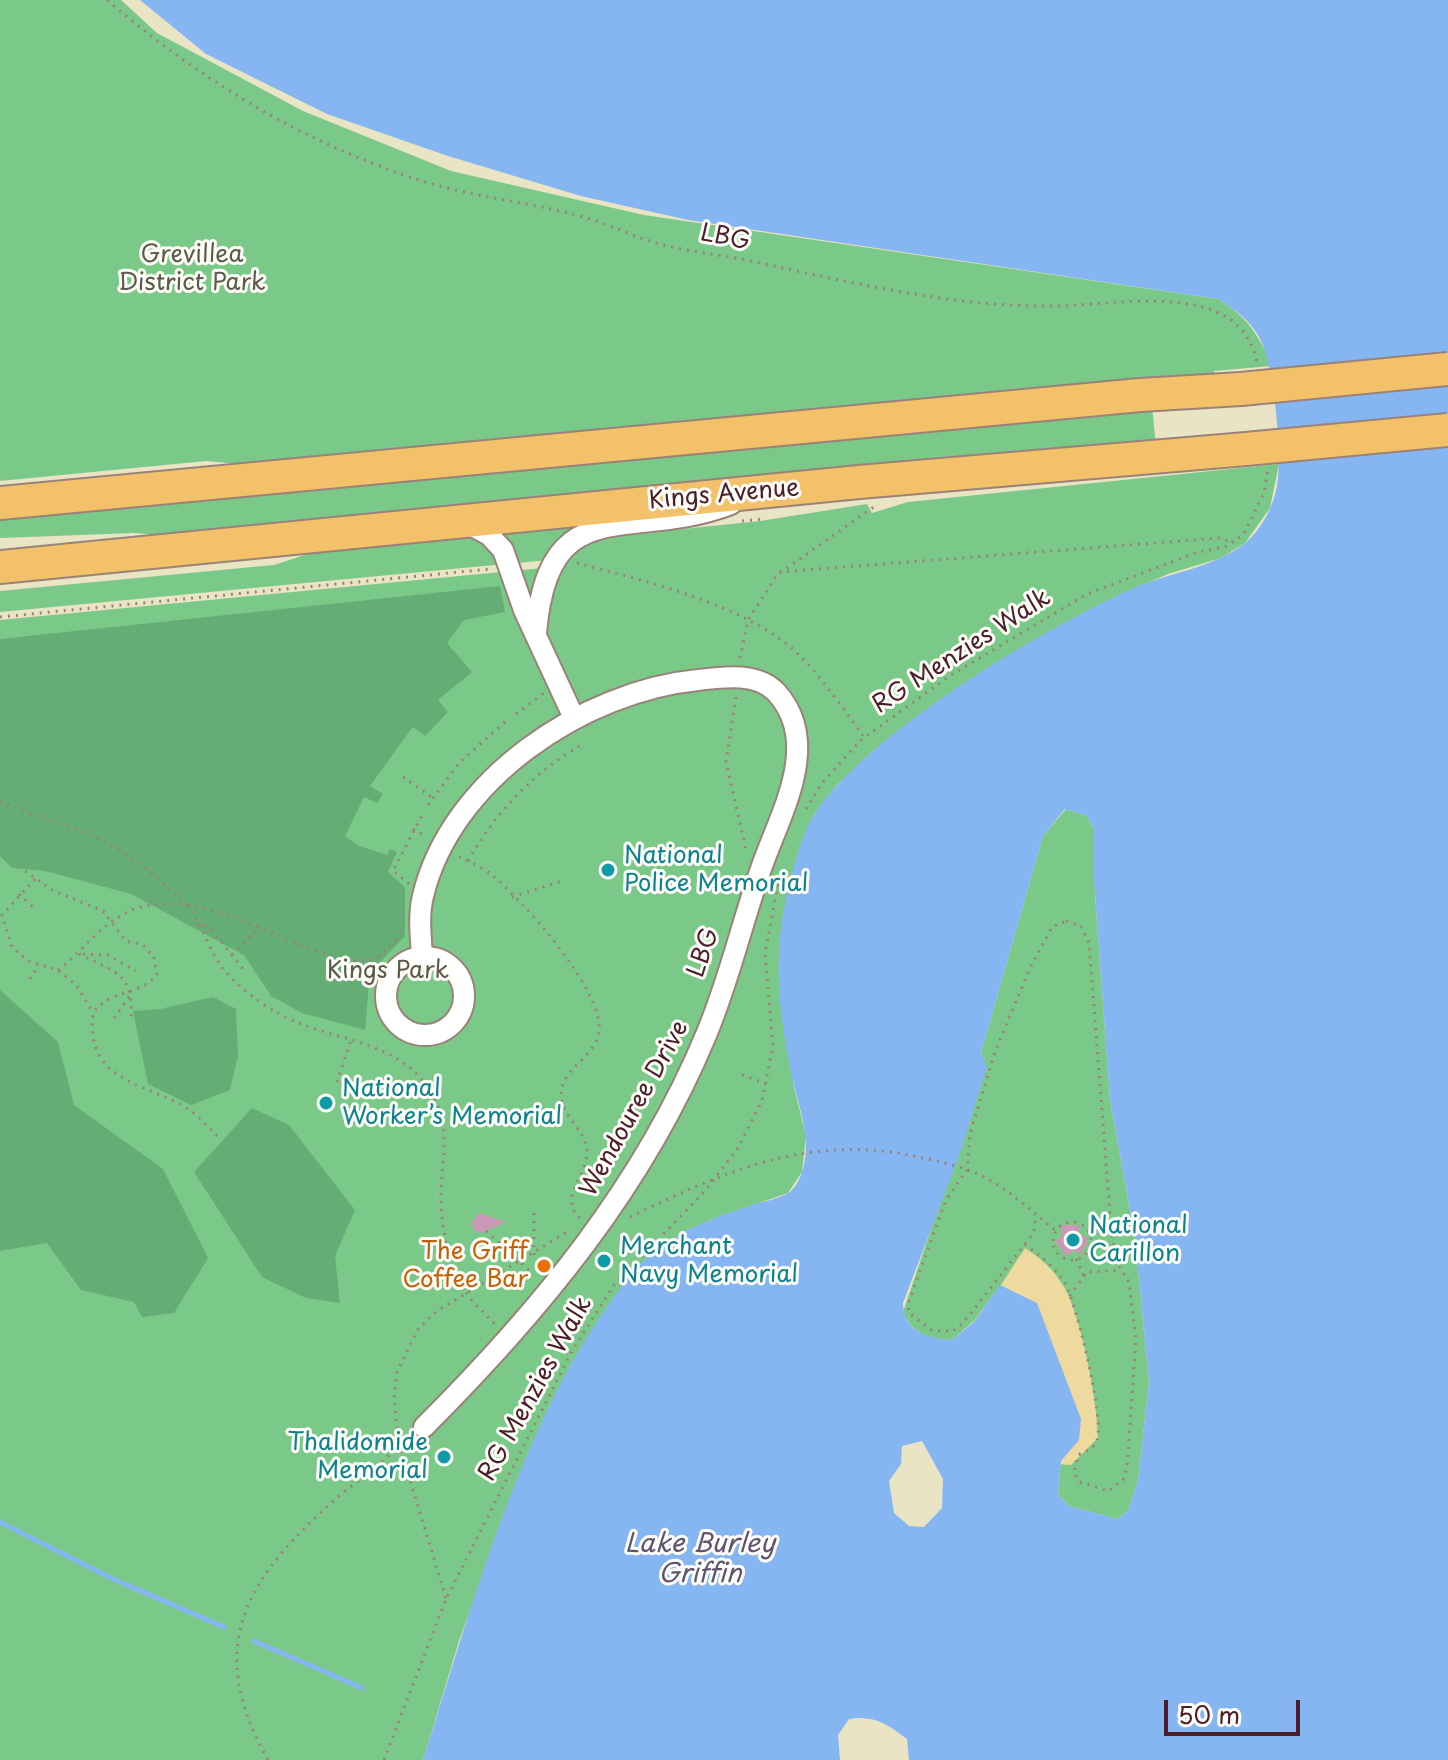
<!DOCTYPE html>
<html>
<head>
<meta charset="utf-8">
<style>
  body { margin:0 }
  #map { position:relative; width:1448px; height:1760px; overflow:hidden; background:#e9e4c4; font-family:"Playpen Sans",sans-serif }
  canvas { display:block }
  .scale { position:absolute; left:1164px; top:1700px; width:136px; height:36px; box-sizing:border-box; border:4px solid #4a1f2b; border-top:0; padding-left:10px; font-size:24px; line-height:28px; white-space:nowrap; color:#4a1f2b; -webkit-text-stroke:6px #fdfcf7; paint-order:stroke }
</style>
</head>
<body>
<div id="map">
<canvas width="1448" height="1760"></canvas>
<div class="scale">50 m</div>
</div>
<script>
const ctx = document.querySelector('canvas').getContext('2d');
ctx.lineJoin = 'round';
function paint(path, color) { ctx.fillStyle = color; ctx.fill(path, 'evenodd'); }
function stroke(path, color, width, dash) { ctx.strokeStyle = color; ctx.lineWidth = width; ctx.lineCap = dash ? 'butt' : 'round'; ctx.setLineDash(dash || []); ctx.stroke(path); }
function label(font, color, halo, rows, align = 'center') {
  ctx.font = font + ' "Playpen Sans",sans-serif'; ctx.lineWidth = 6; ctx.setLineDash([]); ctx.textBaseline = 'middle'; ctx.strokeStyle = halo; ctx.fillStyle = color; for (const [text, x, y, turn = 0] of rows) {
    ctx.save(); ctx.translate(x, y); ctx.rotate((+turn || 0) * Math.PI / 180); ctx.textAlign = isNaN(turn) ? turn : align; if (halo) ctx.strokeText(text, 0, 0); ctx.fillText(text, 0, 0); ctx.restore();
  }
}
paint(new Path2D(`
  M0 0H121L157 33 303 111 451 171 644 215 1218 299C1246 316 1260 335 1271 366L1214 371V375L261 466 206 461 0 481Z
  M1152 406 1156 447 186 537 134 533 0 538V515Z
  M1279 464 1270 508 1245 543 1221 558 1168 574 1114 597 987 671 874 750 837 785 814 814 789 884 793 1083 806 1136 802 1172 788 1193 710 1220 667 1242 641 1264 608 1308 560 1391 513 1492 459 1641 423 1760H0V620L564 566 581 548 606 537 760 521 867 504 872 513 908 502Z
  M569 528 572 531 548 560 517 563 501 534Z
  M475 535 505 564 0 612V591L274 565 326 548Z
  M1066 809 1087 816 1094 829V881L1110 1100 1135 1238 1149 1382 1138 1480 1128 1511 1117 1519 1069 1506 1058 1495 1061 1460 1000 1286 974 1321 952 1340C930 1339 912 1334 903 1312L986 1067 981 1053 1043 836Z`), '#7bc989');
paint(new Path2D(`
  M500 586 505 612 464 620 447 643 472 672 438 700 448 712 425 736 413 727 409 732 370 786 383 794 377 803 364 797 345 836 357 845 387 855 390 849 397 852 388 872 405 887V936L370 973 365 1030 302 1013 271 996 244 955 131 894 45 871 12 868 0 856V639Z
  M0 990 58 1042 74 1105 163 1169 208 1258 174 1313 142 1317 134 1302 81 1290 47 1243 0 1251Z
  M213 997 236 1009 238 1056 230 1090 191 1105 148 1084 133 1011 160 1009Z
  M252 1108 289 1125 355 1210 335 1256 340 1303 306 1298 262 1277 194 1172Z`), '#64ad75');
paint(new Path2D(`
  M1025 1248C1042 1259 1054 1270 1064 1287 1081 1315 1098 1404 1098 1438L1071 1465 1057 1464 999 1288Z`), '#eeda9e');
paint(new Path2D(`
  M140 0H1448V1760H909L907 1739C887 1724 874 1715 849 1719L838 1735 840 1760H423C474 1601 528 1393 639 1266 669 1232 714 1218 755 1204 766 1201 782 1198 791 1191 795 1187 799 1180 801 1175 814 1141 798 1106 791 1073 776 997 772 941 794 866 799 848 805 829 815 813 871 731 1039 631 1131 589 1167 573 1214 568 1245 543 1262 529 1273 507 1277 486 1283 456 1274 363 1259 337 1249 319 1234 309 1218 299L688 220 581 196 448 156 327 114 206 54ZM1065 809 1087 816 1094 829V881L1110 1100 1135 1238 1149 1382 1138 1480 1128 1511 1117 1519 1069 1506 1058 1495 1061 1461 1079 1440 1081 1419 1037 1303 1000 1285 974 1322 952 1340C928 1339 903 1331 903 1303L959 1156 987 1067 981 1053 1043 836ZM922 1441 943 1479 942 1508 924 1527 909 1526 894 1513 889 1481 901 1464 902 1446Z`), '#85b6f1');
stroke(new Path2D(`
  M0 1522 113 1579 224 1627
  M254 1641 362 1688`), '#85b6f1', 5);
paint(new Path2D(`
  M479 1213 506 1222 481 1233 474 1230 471 1223Z
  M1062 1225H1078L1080 1234 1089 1239 1081 1254 1074 1251 1066 1256 1055 1241 1062 1236Z`), '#c999b5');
const street = new Path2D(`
  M467 523 489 535 503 550 524 610 574 718
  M536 633C548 487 631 543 731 504
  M422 957C421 937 418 916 423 896 451 779 584 691 698 680 723 677 757 672 776 692 823 743 780 814 762 866 742 922 729 981 706 1035 643 1187 539 1312 424 1427
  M386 996a39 39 0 1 1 78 0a39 39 0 1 1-78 0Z`);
const primary = new Path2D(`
  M0 503 1140 395 1241 389
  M0 567 859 482 1246 449`);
stroke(street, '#9a8278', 24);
stroke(primary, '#9a8278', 36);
stroke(new Path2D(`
  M107 0C202 81 300 141 419 180 475 198 534 202 590 219 614 226 636 238 660 244 688 252 718 254 746 260 816 275 885 291 955 300 985 304 1018 306 1049 306 1110 307 1241 275 1257 363
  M742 521 762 519
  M577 563C645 581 744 604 796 652 822 677 843 709 865 738
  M779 572 1219 538 1233 542
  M0 617 490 569
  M740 658 748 620 777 575 875 506
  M736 697 726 762 746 850
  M516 714 544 693
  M403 777 433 798
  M0 801C24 813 49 819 74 828 114 843 154 872 184 903 202 921 208 950 224 970 236 985 260 1003 276 1012 330 1044 404 1036 435 1100 451 1131 441 1163 441 1196 441 1225 448 1270 467 1294 475 1305 486 1315 496 1325
  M428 805 460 762 506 721
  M806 809 822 783 861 740 951 675 1087 594 1198 552 1225 547 1243 535 1264 493 1268 470
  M413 829 427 837
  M459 857C469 862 482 867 491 874 522 900 604 990 599 1032 596 1054 568 1066 562 1087 555 1115 588 1128 587 1153 586 1178 557 1199 581 1219
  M468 861C495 813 533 773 581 745
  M25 871 54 891 103 911 126 941 143 945 154 957 157 975C138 997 110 989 93 1013 86 1077 134 1081 180 1104 195 1112 207 1125 218 1137
  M35 879 2 915 12 947 28 961 58 970 77 986 93 1013
  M409 884 393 871 422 815
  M19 894 34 908
  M512 897 565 880
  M1066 921 1081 926 1089 943 1112 1239 1117 1263 1129 1282 1136 1338 1127 1468 1123 1480 1108 1491 1080 1482 1074 1473 1078 1455C1086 1451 1094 1449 1097 1440 1105 1421 1076 1302 1065 1283 1054 1266 1040 1256 1025 1244L964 1322 953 1331H933L909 1313 908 1304 946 1200 967 1170 970 1134 995 1052 1030 968 1052 927Z
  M197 924 208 926 244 970
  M79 954C119 974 134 973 131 1022
  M83 954 108 955 136 971
  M232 955 257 929
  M58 970C87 948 107 914 145 906 201 895 258 929 309 948 327 954 350 964 369 960 382 957 393 943 401 933
  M30 979 39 965
  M114 1018 132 993
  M742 1075 767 1084
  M337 1082 351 1040
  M534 1213V1255
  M630 1217C727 1170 813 1132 923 1158 946 1163 973 1169 993 1182 1016 1196 1035 1214 1056 1231
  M1053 1241a19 19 0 1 1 38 0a19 19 0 1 1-38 0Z
  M1088 1230 1111 1227
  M486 1231 532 1273
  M1025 1244 1034 1232 1036 1215
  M1076 1259 1084 1276
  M1070 1296 1087 1272 1121 1270
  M446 1598 399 1444 394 1399 397 1372 418 1329 437 1311 570 1230
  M268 1760C202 1644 248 1576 339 1496 360 1479 382 1465 399 1444
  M384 1760 446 1599 572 1351 614 1285 705 1191 738 1148 762 1101 773 1045 765 954 778 883`), '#9a8278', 3, [2, 6]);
stroke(street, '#fff', 20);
stroke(primary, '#f4c16b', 32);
const primaryBridge = new Path2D(`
  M1241 389 1448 369
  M1246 449 1448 430`);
stroke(primaryBridge, '#9a8278', 36, []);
stroke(primaryBridge, '#f4c16b', 32);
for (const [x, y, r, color] of [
  [608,870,8,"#0f9aa8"],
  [326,1103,8,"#0f9aa8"],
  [1073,1240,8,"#0f9aa8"],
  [604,1261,8,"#0f9aa8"],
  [544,1266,8,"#e8710a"],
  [444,1457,8,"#0f9aa8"]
]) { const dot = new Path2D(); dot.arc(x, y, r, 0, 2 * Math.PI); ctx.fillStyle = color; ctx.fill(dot); stroke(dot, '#fdfcf7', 3); }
label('24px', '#4a1f2b', '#fdfcf7', [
  ["LBG",725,238,11],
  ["Kings Avenue",724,495,-5],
  ["RG Menzies Walk",962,652,-33],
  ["LBG",704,953,-71],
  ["Wendouree Drive",635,1109,-61],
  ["RG Menzies Walk",536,1389,-61]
]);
label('24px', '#5b5a4c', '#fdfcf7', [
  ["Grevillea",192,255],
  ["District Park",192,283],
  ["Kings Park",388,971]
]);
label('24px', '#0d838f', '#fdfcf7', [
  ["National",624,856],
  ["Police Memorial",624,884],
  ["National",342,1089],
  ["Worker’s Memorial",342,1117],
  ["National",1089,1226],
  ["Carillon",1089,1254],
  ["Merchant",620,1247],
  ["Navy Memorial",620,1275],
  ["Thalidomide",428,1443,"right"],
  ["Memorial",428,1471,"right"]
], 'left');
label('24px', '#c56008', '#fdfcf7', [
  ["The Griff",528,1252],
  ["Coffee Bar",528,1280]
], 'right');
label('italic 26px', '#5f5470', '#fdfcf7', [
  ["Lake Burley",700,1545],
  ["Griffin",700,1575]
]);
</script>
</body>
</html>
